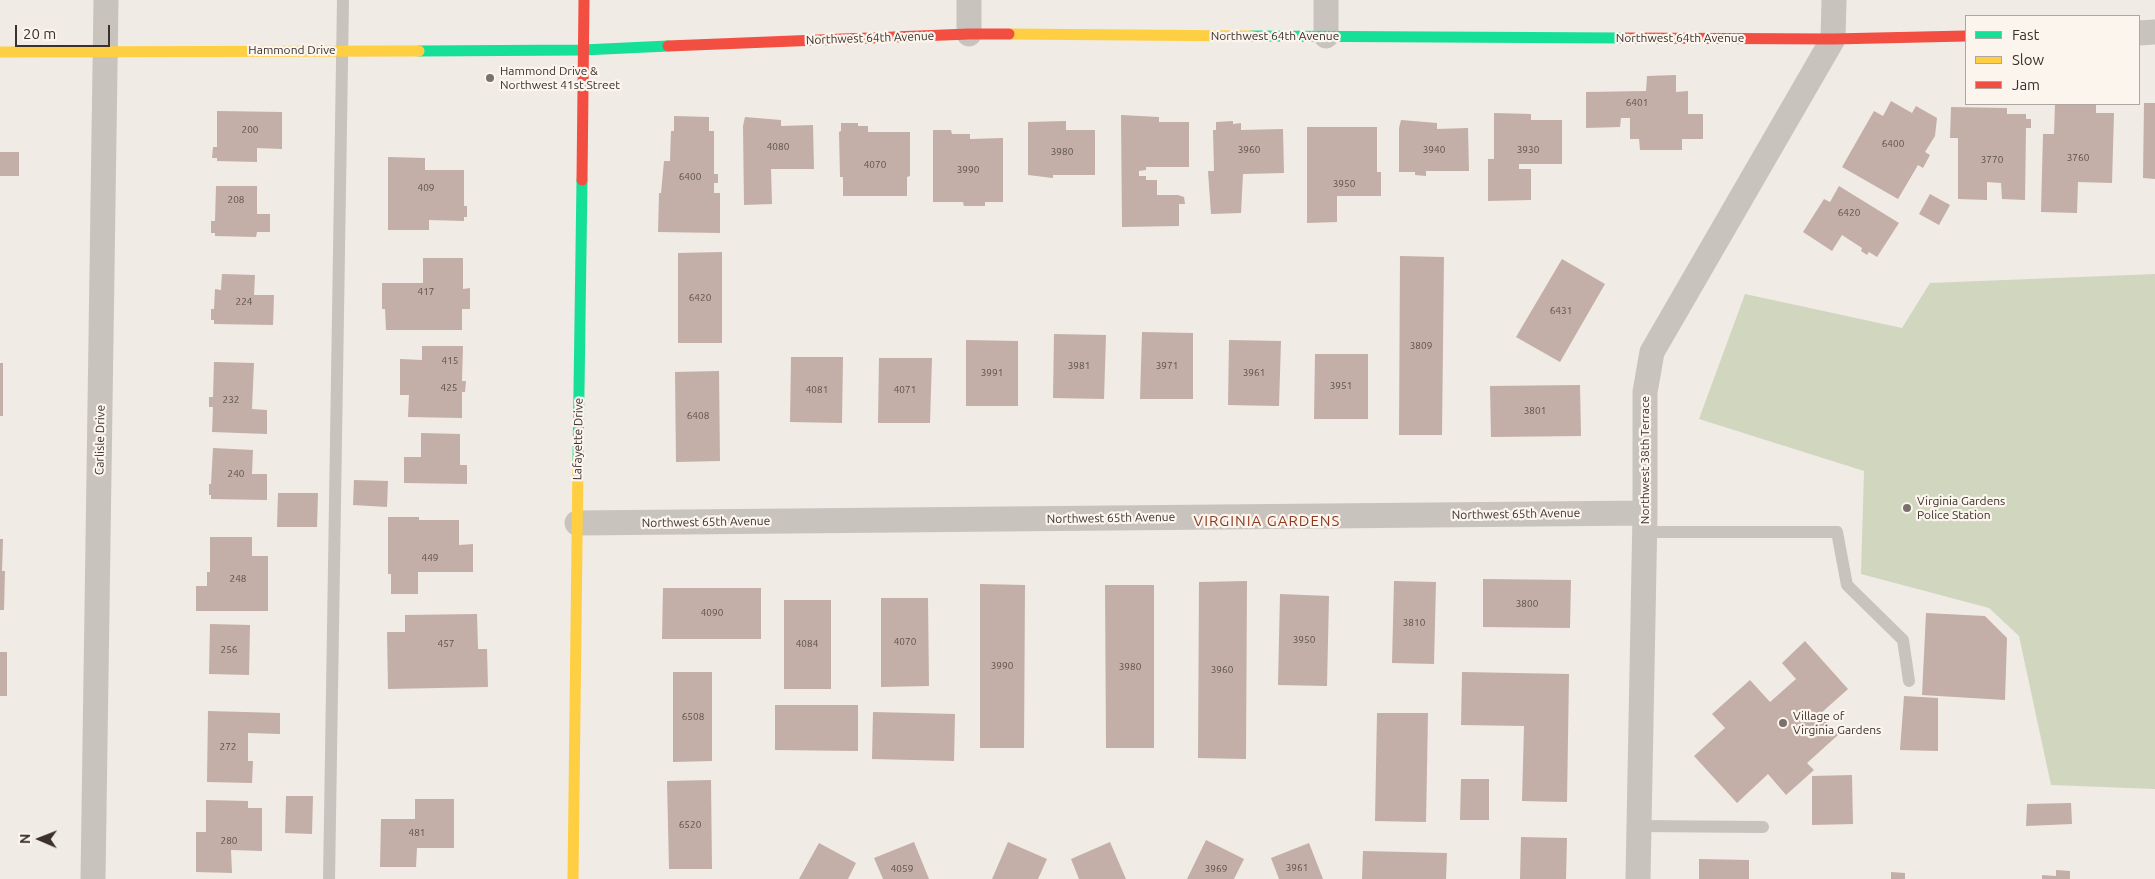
<!DOCTYPE html>
<html>
<head>
<meta charset="utf-8">
<style>
  body { margin:0 }
  #map { position:relative; width:2155px; height:879px; overflow:hidden; background:#f0ebe5; font-family:Ubuntu,sans-serif }
  canvas { display:block }
  .legend { position:absolute; left:1965px; top:15px; width:175px; height:90px; box-sizing:border-box; background:#fbf5ee; border:1px solid #aea6a0; margin:0; padding:6px 9px; list-style:none; font-size:15px; color:#3b302b }
  .legend li { display:flex; align-items:center; gap:10px; height:25px }
  .legend b { width:25px; border:1px solid #aea6a0 }
  .north { position:absolute; left:15px; top:814px; width:50px; height:50px; -webkit-text-stroke:4px #fbf5ee; paint-order:stroke; rotate:271deg; font-size:14px; font-weight:700; line-height:20px; text-align:center; color:#3b302b }
  .north::after { content:''; display:block; margin:auto; width:18px; height:22px; background:#3b302b; clip-path:polygon(50% 0,100% 100%,50% 72%,0 100%) }
  .scale { position:absolute; left:15px; top:25px; width:95px; height:22px; box-sizing:border-box; border:2px solid #3b302b; border-top:0; padding-left:6px; font-size:15px; line-height:18px; white-space:nowrap; color:#3b302b; -webkit-text-stroke:4px #fbf5ee; paint-order:stroke }
</style>
</head>
<body>
<div id="map">
<canvas width="2155" height="879"></canvas>
<ul class="legend">
<li><b style="height:6px;background:#16e098"></b>Fast</li>
<li><b style="height:6px;background:#ffcf43"></b>Slow</li>
<li><b style="height:6px;background:#f24e42"></b>Jam</li>
</ul>
<div class="north">N</div>
<div class="scale">20 m</div>
</div>
<script>
const ctx = document.querySelector('canvas').getContext('2d');
ctx.lineJoin = 'round';
function paint(path, color) { ctx.fillStyle = color; ctx.fill(path, 'evenodd'); }
function stroke(path, color, width, dash) { ctx.strokeStyle = color; ctx.lineWidth = width; ctx.lineCap = dash ? 'butt' : 'round'; ctx.setLineDash(dash || []); ctx.stroke(path); }
function label(font, color, halo, rows, align = 'center') {
  ctx.font = font + ' Ubuntu,sans-serif'; ctx.lineWidth = 4.5; ctx.setLineDash([]); ctx.textBaseline = 'middle'; ctx.strokeStyle = halo; ctx.fillStyle = color; for (const [text, x, y, turn = 0] of rows) {
    ctx.save(); ctx.translate(x, y); ctx.rotate((+turn || 0) * Math.PI / 180); ctx.textAlign = isNaN(turn) ? turn : align; if (halo) ctx.strokeText(text, 0, 0); ctx.fillText(text, 0, 0); ctx.restore();
  }
}
paint(new Path2D(`
  M2155 274V789L2051 785 2019 636 1989 608 1861 574 1864 471 1699 419 1745 294 1902 328 1930 283Z`), '#d1d6bf');
paint(new Path2D(`
  M1676 75V92L1688 91V114H1703V139H1682V150H1640L1639 139H1630V118H1621L1620 127 1586 128V92L1646 91 1647 76Z
  M1891 101 1912 113 1916 106 1937 118 1935 136 1925 152 1930 155 1923 168 1918 165 1898 199 1842 167 1874 111 1883 116Z
  M2144 103H2155V179L2143 178Z
  M2055 104H2096V113H2114L2112 183 2078 182 2077 213 2041 212 2043 134H2054Z
  M1951 107 2007 108V114H2026V119H2031V128H2026L2025 200 2002 199 2001 183 1987 182V200L1958 199V138H1950Z
  M217 111 282 112V149L257 148V162L217 161V158H212L213 147H217Z
  M1494 113 1531 114V120H1562V164H1519V169H1531V200L1488 201V159H1494Z
  M1121 115 1159 117V122H1189V167H1146V170L1139 171V176H1146V180H1157V195H1178L1184 197 1185 204H1179V226L1122 227Z
  M674 116 709 117V131H714V174H718V183H714V193H720V233L658 232 659 193H661L664 161H670L671 131H674Z
  M745 117 781 120V126L813 125 814 169H771L772 204 744 205 743 126Z
  M1401 120 1437 123V129L1468 128 1469 171H1426V176L1415 175V172H1399V128Z
  M1066 121V130H1095V175H1053V178L1028 175V122Z
  M1233 121V124L1241 123V130L1283 129 1284 173 1243 174 1241 213 1211 214 1208 171H1214L1213 130H1216V122Z
  M841 123H858V126H868V132H910V176L907 177V196H843V177H840L839 132 841 131Z
  M1307 127H1377V172H1381V196H1337V222L1307 223Z
  M933 130H951L952 134H970V139L1003 138V202H985V206H964L963 202H933Z
  M0 152H19V176H0Z
  M388 157 425 158V170H464V206H467V217H464V221L429 220V230H388Z
  M216 186H257V214H270V232H257L256 237 215 236V233H211V221H215Z
  M1839 186 1899 223 1877 257 1869 252 1867 255 1861 251 1862 248 1842 235 1832 251 1803 232 1824 199 1830 202Z
  M1930 194 1950 205 1939 225 1919 214Z
  M722 252V343H678V253Z
  M1400 256 1444 257 1442 435H1399Z
  M423 258H463V289L470 288V309H462V330H386L385 309H382V283H423Z
  M1562 259 1605 284 1560 362 1516 337Z
  M222 274 255 275 254 295H274L273 325 214 324V320H211V309H214L215 289 221 290Z
  M1142 332 1193 333V399H1140Z
  M1054 334 1106 335 1104 399 1053 398Z
  M966 340 1018 341V406H966Z
  M1229 340 1281 341 1279 406 1228 405Z
  M422 346H463L462 381H466L465 392H462V418L408 417 409 395H400V359L422 360Z
  M1315 354H1368V419H1314Z
  M791 357H843L842 423 790 422Z
  M879 358H932L930 423H878Z
  M214 362 254 363 252 409 267 410V434L212 432 213 407H209V397H213Z
  M0 363H3V416H0Z
  M719 371 720 461 676 462 675 372Z
  M1580 385 1581 436 1491 437 1490 386Z
  M421 433 460 434V465H467V484L404 483V457H421Z
  M213 448 253 450 252 474H267V500L211 499V495H209V484H211Z
  M354 480 388 481 387 507 353 505Z
  M278 493H318L317 527H277Z
  M388 517H419V520H459V545L473 544V572H418V594H391V574H388Z
  M210 537H252V556H268V611H196V586H207V572H210Z
  M0 539H3L2 571H5L4 610H0Z
  M1483 579 1571 580 1570 628 1483 627Z
  M1247 581 1246 759 1198 758 1199 582Z
  M1394 581 1436 582 1434 664 1392 663Z
  M980 584 1025 585 1024 748H980Z
  M1105 585H1154V748H1106Z
  M663 588H761V639H662Z
  M1280 594 1329 596 1327 686 1278 685Z
  M881 598H928L929 686 881 687Z
  M784 600H831V689H784Z
  M1926 613 1985 616 2007 638 2005 700 1922 695Z
  M477 614 478 649H487L488 687 388 689 387 632H405V615Z
  M210 624 250 625 249 675 209 674Z
  M1805 641 1848 689 1820 714 1838 735 1807 763 1814 770 1786 795 1768 774 1737 803 1694 756 1725 728 1712 714 1750 680 1770 702 1796 679 1782 663Z
  M0 652H7V696H0Z
  M673 672H712V761L673 762Z
  M1462 672 1569 674 1567 802 1522 801 1524 726 1461 725Z
  M1904 696 1938 698V751L1900 750Z
  M775 705H858V751L775 750Z
  M208 711 280 713V734L248 733V761H253L252 783 207 782Z
  M873 712 955 714 954 761 872 759Z
  M1377 713H1428L1426 822 1375 821Z
  M1852 775 1853 824 1812 825V776Z
  M1461 779H1489V820H1460Z
  M711 780 712 869H669L667 781Z
  M286 796H313L312 834 285 833Z
  M415 799H454V848H417L416 867H380L381 819H415Z
  M206 800 248 801V808H262V851L231 850 232 873 196 872V832H206Z
  M2071 803 2072 824 2026 826 2027 804Z
  M1521 837 1567 838 1566 879H1520Z
  M1206 840 1244 859 1234 879H1187Z
  M914 842 929 879H883L874 858Z
  M1008 842 1047 859 1038 879H992Z
  M1110 842 1126 879H1079L1071 859Z
  M819 843 856 863 848 879H799Z
  M1309 843 1323 879H1279L1271 858Z
  M1363 851 1447 853 1446 879H1362Z
  M1699 859 1749 860V879H1699Z
  M2056 870 2070 871V879H2042V875L2056 876Z
  M1891 872 1905 873V879H1891Z`), '#c3afa7');
stroke(new Path2D(`
  M1645 532H1837L1847 585 1903 640 1909 681
  M1639 826 1763 827
  M329 879 343 0`), '#c9c3be', 12);
stroke(new Path2D(`
  M2139 33 2155 32
  M969 34V0
  M1326 36V0
  M577 523 1645 513
  M93 879 106 0
  M1638 879 1645 513V392L1652 352 1833 39 1834 0`), '#c9c3be', 25);
stroke(new Path2D(`
  M1251 36 1624 38
  M419 51 583 50 668 46
  M578 460 582 180`), '#16e098', 11);
stroke(new Path2D(`
  M1009 34 1251 36
  M0 52 419 51
  M573 879 578 460`), '#ffcf43', 11);
stroke(new Path2D(`
  M1624 38 1833 39 1966 36
  M668 46 969 34H1009
  M582 180 584 0`), '#f24e42', 11);
for (const [x, y, r, color] of [
  [490,78,5,"#7a716c"],
  [1907,508,5,"#7a716c"],
  [1783,723,5,"#7a716c"]
]) { const dot = new Path2D(); dot.arc(x, y, r, 0, 2 * Math.PI); ctx.fillStyle = color; ctx.fill(dot); stroke(dot, '#fbf5ee', 2); }
label('10px', '#5d504a', null, [
  ["6401",1637,103],
  ["200",250,130],
  ["6400",1893,144],
  ["4080",778,147],
  ["3960",1249,150],
  ["3940",1434,150],
  ["3930",1528,150],
  ["3980",1062,152],
  ["3760",2078,158],
  ["3770",1992,160],
  ["4070",875,165],
  ["3990",968,170],
  ["6400",690,177],
  ["3950",1344,184],
  ["409",426,188],
  ["208",236,200],
  ["6420",1849,213],
  ["417",426,292],
  ["6420",700,298],
  ["224",244,302],
  ["6431",1561,311],
  ["3809",1421,346],
  ["415",450,361],
  ["3981",1079,366],
  ["3971",1167,366],
  ["3991",992,373],
  ["3961",1254,373],
  ["3951",1341,386],
  ["425",449,388],
  ["4081",817,390],
  ["4071",905,390],
  ["232",231,400],
  ["3801",1535,411],
  ["6408",698,416],
  ["240",236,474],
  ["449",430,558],
  ["248",238,579],
  ["3800",1527,604],
  ["4090",712,613],
  ["3810",1414,623],
  ["3950",1304,640],
  ["4070",905,642],
  ["457",446,644],
  ["4084",807,644],
  ["256",229,650],
  ["3990",1002,666],
  ["3980",1130,667],
  ["3960",1222,670],
  ["6508",693,717],
  ["272",228,747],
  ["6520",690,825],
  ["481",417,833],
  ["280",229,841],
  ["3961",1297,868],
  ["4059",902,869],
  ["3969",1216,869]
]);
label('12px', '#3b302b', '#fbf5ee', [
  ["Northwest 64th Avenue",1275,36],
  ["Northwest 64th Avenue",870,38,-2],
  ["Northwest 64th Avenue",1680,38],
  ["Hammond Drive",292,50],
  ["Lafayette Drive",578,439,-89],
  ["Carlisle Drive",100,440,-89],
  ["Northwest 38th Terrace",1645,460,-90],
  ["Northwest 65th Avenue",1516,514,-1],
  ["Northwest 65th Avenue",1111,518,-1],
  ["Northwest 65th Avenue",706,522,-1]
]);
label('12px', '#3b302b', '#fbf5ee', [
  ["Hammond Drive &",500,71],
  ["Northwest 41st Street",500,85],
  ["Virginia Gardens",1917,501],
  ["Police Station",1917,515],
  ["Village of",1793,716],
  ["Virginia Gardens",1793,730]
], 'left');
ctx.letterSpacing = '1px';
label('15px', '#8c3b22', '#fbf5ee', [
  ["VIRGINIA GARDENS",1267,521]
]);
ctx.letterSpacing = '0px';
</script>
</body>
</html>
